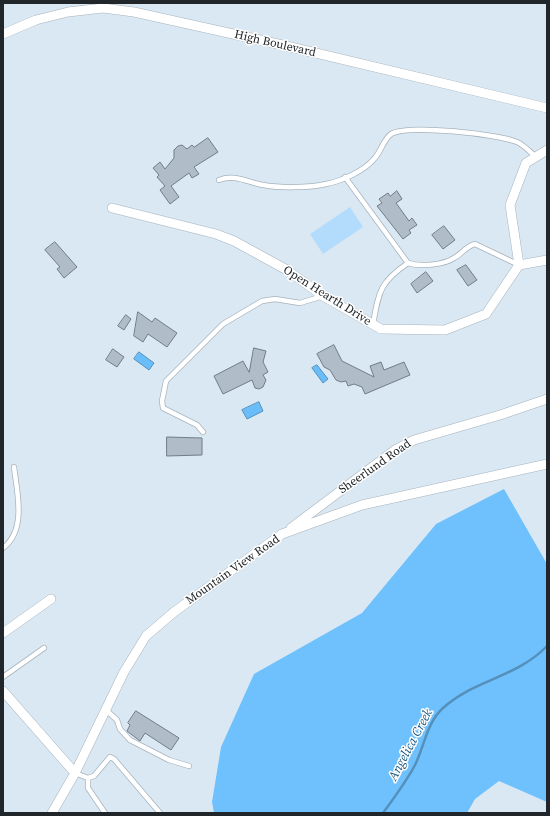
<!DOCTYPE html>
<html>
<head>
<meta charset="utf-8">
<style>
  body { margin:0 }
  #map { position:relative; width:550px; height:816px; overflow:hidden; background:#dae8f3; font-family:"Source Serif 4",serif }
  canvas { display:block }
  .frame { position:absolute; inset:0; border:4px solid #21262a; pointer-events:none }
</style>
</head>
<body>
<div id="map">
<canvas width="550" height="816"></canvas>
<div class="frame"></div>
</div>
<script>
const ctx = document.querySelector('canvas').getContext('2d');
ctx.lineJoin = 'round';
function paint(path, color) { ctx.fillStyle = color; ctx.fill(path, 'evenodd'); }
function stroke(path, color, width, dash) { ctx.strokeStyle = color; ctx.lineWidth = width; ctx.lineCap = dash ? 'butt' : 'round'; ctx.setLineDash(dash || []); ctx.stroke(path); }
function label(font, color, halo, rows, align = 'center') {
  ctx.font = font + ' "Source Serif 4",serif'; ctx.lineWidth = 3; ctx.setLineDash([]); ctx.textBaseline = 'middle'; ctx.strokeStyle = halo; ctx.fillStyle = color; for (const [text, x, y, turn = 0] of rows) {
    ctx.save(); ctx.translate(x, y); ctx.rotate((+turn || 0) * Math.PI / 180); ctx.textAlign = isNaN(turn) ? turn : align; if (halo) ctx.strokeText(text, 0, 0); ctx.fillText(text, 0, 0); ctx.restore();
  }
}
paint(new Path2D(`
  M350 207 363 227 323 254 310 234Z`), '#b3dcfc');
paint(new Path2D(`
  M504 489 547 564V802L499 781 475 799 467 813H214L212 802 221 747 254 674 362 613 436 524Z`), '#6ec1fd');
const water = new Path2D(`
  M139 352 154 363 149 370 134 359Z
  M317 365 328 379 323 383 312 368Z
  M259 402 263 411 247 419 242 410Z`);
paint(water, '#6abdf9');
stroke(water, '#5490bb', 1);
stroke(new Path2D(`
  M383 813C394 798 406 782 415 765 424 747 427 722 443 708 475 679 516 678 547 646`), '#5490bb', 2.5);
const building = new Path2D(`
  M208 138 218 152 194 167 199 174 192 178 189 173 171 186 179 197 170 204 160 190 165 186 157 177 159 175 153 168 160 162 165 169 174 158V150L178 146 182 145 187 149 192 145 194 147Z
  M397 191 402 199 396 203 409 221 412 218 417 225 409 230 411 233 403 239 377 206 382 203 379 199 388 193 390 196Z
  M444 226 455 240 443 249 432 235Z
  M55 242 77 267 64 278 57 269 60 267 45 250Z
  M466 265 477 280 468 286 457 270Z
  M426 272 433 281 417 293 411 284Z
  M138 312 152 322 155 318 177 333 167 347 148 334 143 342 134 336Z
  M126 315 131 319 124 330 118 326Z
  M334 345 342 361 374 377 370 366 381 362 384 370 404 362 410 375 365 394 362 387 354 384 348 386 346 381 341 382 336 380 330 370 324 367 317 354Z
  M254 348 266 351 263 362 268 372 263 375 266 380 263 387 259 389 255 388 252 380 223 394 214 376 243 361 249 372Z
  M113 349 124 357 117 367 106 360Z
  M167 437 202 438V455L167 456Z
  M136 711 179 738 171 750 145 733 140 741 127 731 130 725 128 723Z`);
paint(building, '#b0bdc8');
stroke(building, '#707d86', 1);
const service = new Path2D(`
  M345 177 408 263C420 267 444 265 454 258 462 254 466 246 475 244L519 265
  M219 180C235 174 247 182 263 185 279 188 310 188 326 184 342 181 364 171 374 159 381 152 383 140 391 134 408 124 498 134 517 142 524 145 530 152 536 157
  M373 324C379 291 380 282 408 263
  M203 432 197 425 163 408 162 401 166 381 223 324 262 301 275 299 300 303 323 296
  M3 548C27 530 17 492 14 467
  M3 677 44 648
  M106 710 117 720 120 729 130 740 169 760 189 766
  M75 773 88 778 94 776 110 757 114 759 160 813
  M88 778V788L105 813`);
const minor = new Path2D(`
  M3 34 36 20 68 12 103 8 134 12 278 44 547 108
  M112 208 216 234 234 241 287 270 323 296 381 329 445 330 486 314 519 265 547 260
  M519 265 510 205 526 163 547 150
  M291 528 395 450 414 440 500 415 547 399
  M3 633 51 599
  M3 691 75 773
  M52 813 75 773 124 672 146 636 174 612 282 534 362 505 547 464`);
stroke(service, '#a6b3bd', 6);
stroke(minor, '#a6b3bd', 10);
stroke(service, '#fff', 4.5);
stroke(minor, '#fff', 9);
label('12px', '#21262a', '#fff', [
  ["High Boulevard",275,44,13],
  ["Open Hearth Drive",327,296,32],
  ["Sheerlund Road",375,467,-35],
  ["Mountain View Road",233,570,-35]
]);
label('italic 13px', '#1b587f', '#fff', [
  ["Angelica Creek",411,745,-62]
]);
</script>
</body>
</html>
